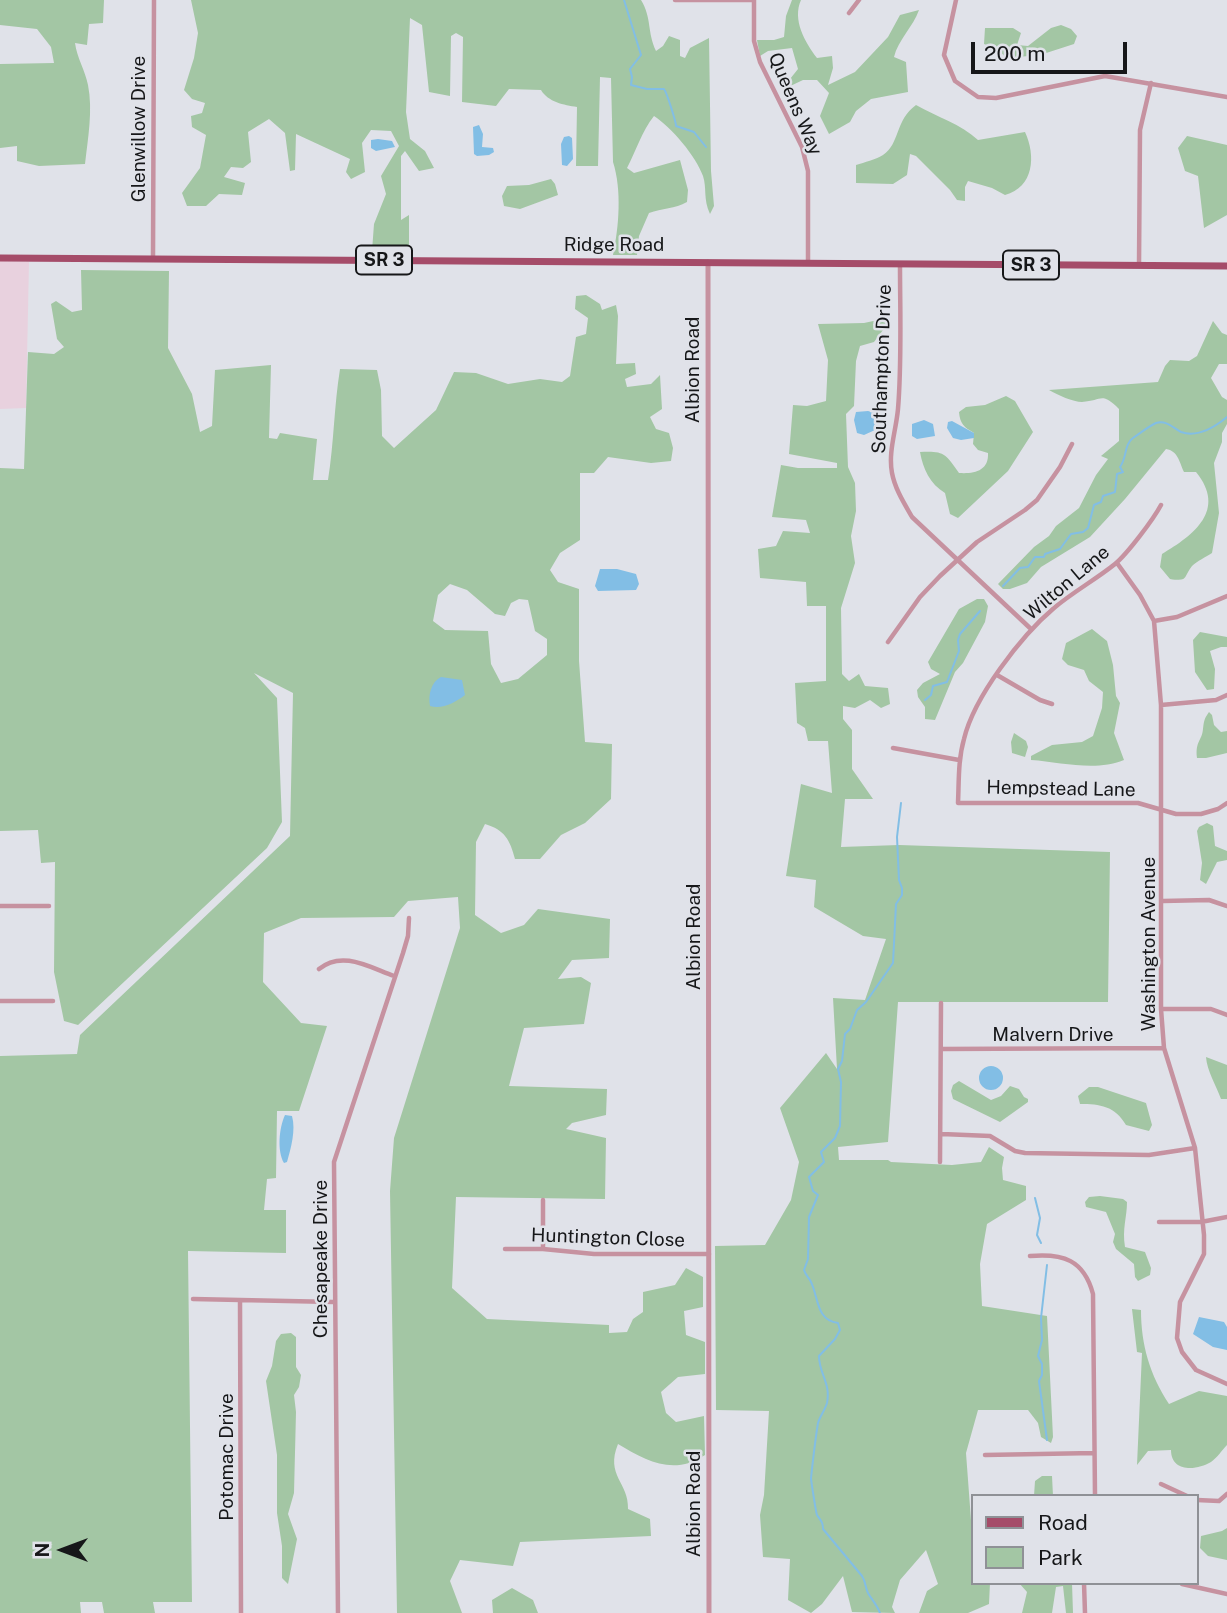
<!DOCTYPE html>
<html>
<head>
<meta charset="utf-8">
<style>
  body { margin:0 }
  #map { position:relative; width:1227px; height:1613px; overflow:hidden; background:#e0e2e9; font-family:"Public Sans",sans-serif }
  canvas { display:block }
  .legend { position:absolute; left:971px; top:1494px; width:228px; height:91px; box-sizing:border-box; background:#e0e2e9; border:2px solid #8f9196; margin:0; padding:9px 12px; list-style:none; font-size:21px; color:#161719 }
  .legend li { display:flex; align-items:center; gap:14px; height:35px }
  .legend b { width:35px; border:2px solid #8f9196 }
  .north { position:absolute; left:28px; top:1515px; width:70px; height:70px; -webkit-text-stroke:5px #e0e2e9; paint-order:stroke; rotate:270deg; font-size:19px; font-weight:700; line-height:28px; text-align:center; color:#161719 }
  .north::after { content:''; display:block; margin:auto; width:24px; height:32px; background:#161719; clip-path:polygon(50% 0,100% 100%,50% 72%,0 100%) }
  .scale { position:absolute; left:971px; top:42px; width:156px; height:32px; box-sizing:border-box; border:4px solid #161719; border-top:0; padding-left:9px; font-size:21px; line-height:24px; white-space:nowrap; color:#161719; -webkit-text-stroke:5px #e0e2e9; paint-order:stroke }
</style>
</head>
<body>
<div id="map">
<canvas width="1227" height="1613"></canvas>
<ul class="legend">
<li><b style="height:9px;background:#a54c69"></b>Road</li>
<li><b style="height:19px;background:#a3c6a4"></b>Park</li>
</ul>
<div class="north">N</div>
<div class="scale">200 m</div>
</div>
<script>
const ctx = document.querySelector('canvas').getContext('2d');
ctx.lineJoin = 'round';
function paint(path, color) { ctx.fillStyle = color; ctx.fill(path, 'evenodd'); }
function stroke(path, color, width, dash) { ctx.strokeStyle = color; ctx.lineWidth = width; ctx.lineCap = dash ? 'butt' : 'round'; ctx.setLineDash(dash || []); ctx.stroke(path); }
function label(font, color, halo, rows, align = 'center') {
  ctx.font = font + ' "Public Sans",sans-serif'; ctx.lineWidth = 5; ctx.setLineDash([]); ctx.textBaseline = 'middle'; ctx.strokeStyle = halo; ctx.fillStyle = color; for (const [text, x, y, turn = 0] of rows) {
    ctx.save(); ctx.translate(x, y); ctx.rotate((+turn || 0) * Math.PI / 180); ctx.textAlign = isNaN(turn) ? turn : align; if (halo) ctx.strokeText(text, 0, 0); ctx.fillText(text, 0, 0); ctx.restore();
  }
}
paint(new Path2D(`
  M0 261 29 262 26 408 0 409Z`), '#e8d1de');
paint(new Path2D(`
  M0 0H104L103 23 89 24 87 45 75 43C77 58 85 70 88 85 93 110 88 138 85 164L39 166 17 161V146L0 148V64L54 63 51 47 37 29 0 25Z
  M191 0H641C652 18 647 32 656 51L663 46 669 36 680 40V56L685 58 690 48 709 38 711 171 714 206 710 214C703 199 707 188 703 176 696 156 671 127 654 116 642 131 636 151 627 168L634 173 680 160 688 190 687 202C675 209 662 208 649 213L639 236 637 255H613C619 227 622 190 613 162L611 78 600 77 598 166H576L577 107C564 105 548 102 541 90L509 89 496 106 462 102 463 37 456 33 451 36 450 96 429 92 422 25 410 18 406 112 410 139 425 151 434 168 419 171 405 151 401 156V220L409 215V251H372L374 224 386 194 381 176 399 146 391 131 371 130 362 143 365 172 351 179 346 172 350 159 296 134 295 170 290 171 285 133 269 119 248 132 251 162 243 168 231 167 224 177 245 183 242 195 219 194 206 206H187L182 193 200 168 206 135 192 127 191 116 202 113 205 103 192 99 184 90 194 58 198 33Z
  M792 0H801C792 20 805 42 817 58L832 56 833 68 828 85 855 72 888 37 900 15 919 10C913 27 898 40 894 57L906 62 908 92 871 99 856 111 850 122 829 134 820 116 829 93 817 80H803L784 89 782 82 790 79 798 69 792 48 768 51 760 56 757 40H774L784 37 786 16Z
  M1061 25 1071 29 1077 36 1074 44 1040 55 1006 58 998 49 984 44 985 28H1013L1021 33 1017 45 1028 46 1051 28Z
  M916 105C937 117 961 124 978 140L1025 132C1036 156 1034 187 1005 195L992 188 968 181 965 187V201L957 200 950 190 916 156 910 154 907 175 893 184 856 183V165C865 162 875 160 883 155 900 144 895 120 916 105Z
  M1187 136 1227 145V215L1204 228 1198 176 1185 171 1178 148Z
  M551 179 555 184 558 195 520 209 504 206 502 196 507 186 529 185Z
  M81 270 169 271 168 348 192 394 200 432 212 426 215 370 271 365 269 438 277 439 280 433 317 439 313 480H328C334 443 334 406 340 369L377 370 381 390 382 436 394 448 436 410 454 372 476 373 508 384 540 379 562 382 570 376 576 337 586 334 588 318 575 309 576 296 586 295 600 304 602 310 616 305 618 316 616 364 635 363 636 374 625 379 627 387 651 384 660 375 662 409 650 417 656 429 669 433 673 448 671 461 651 463 608 457 594 473H580V540L560 553 550 570 558 582 579 589V661L585 742 612 744 611 799 585 823 561 835 540 859H515C510 840 505 830 485 824L476 842 475 915 501 933 524 925 538 909 610 919 609 958 572 960 558 979 581 977 591 983 584 1024 524 1028 509 1086 607 1089 606 1115 572 1123 566 1129 606 1138 605 1199 456 1197 452 1288 487 1319 609 1325V1333L627 1332 633 1319 643 1312V1292L675 1285 686 1268 703 1277V1307L684 1311 686 1335 705 1342V1374L678 1377 661 1392 666 1413 676 1422 704 1416 705 1455C674 1476 646 1461 618 1444 605 1476 629 1482 628 1509L650 1519 651 1536 520 1542 513 1566 460 1560 450 1581 462 1613H397L390 1191 394 1138 460 928 458 897 408 901 394 917 301 918 264 933 263 982 301 1023 327 1026 299 1111H277L276 1178 267 1179 264 1210H286V1253L188 1251 192 1602H153L155 1613H104L102 1602H80L81 1613H0V1056L77 1054 80 1035 290 836 293 693 254 673 277 698 282 822 267 848 78 1025 64 1021 54 972 55 862 41 863 38 830 0 831V468L24 469 28 352 54 354 64 347 57 339 51 304 56 301 72 312 82 310ZM450 584 467 590 495 614 505 616 511 603 519 599 528 600 535 631 547 639V655L518 679 501 683 491 664 488 631 445 630 433 621 438 595Z
  M878 320 889 322 874 342 860 346 856 361 854 406 846 414 848 467 855 483 856 511 851 536 855 563 841 608 842 674 849 681 859 674 865 686 888 688 890 704 881 708 870 700 855 708 843 706V719L852 730V769L873 799H845L841 847 899 845 1110 852 1108 1002H898L888 1142 838 1147 839 1160H888L891 1162 952 1165 981 1162 989 1147 1004 1157 1002 1168 1003 1180 1026 1186V1200L987 1224 980 1264 982 1306 1047 1316 1053 1437 1051 1443 1041 1437 1038 1423 1028 1410H978L966 1453 973 1547V1583H990L989 1604 968 1613H919L927 1591 938 1584 926 1550 900 1580 892 1607 895 1613 852 1612 843 1576 822 1604 811 1613 788 1600 790 1559 763 1557 760 1515 764 1495 769 1411 716 1410 715 1246 765 1245 791 1200 799 1162 780 1108 826 1053 837 1069 833 998 865 1000 886 939 863 936 814 907 816 880 786 876 801 784 832 793 828 741H808L805 728 797 723 795 683 826 681V606H807L806 582 760 578 758 549 776 546 783 531 810 533 806 520 772 517 781 465 798 468H837V463L789 454 793 405 807 406 826 401 828 360 818 324 864 323Z
  M1213 321 1222 333 1227 335V364H1219L1211 378 1222 397 1227 400V424L1222 433V442L1214 463 1219 513 1212 553C1206 557 1197 561 1192 566 1183 577 1189 582 1170 579L1160 567 1162 554C1194 535 1227 510 1196 472H1184C1179 461 1178 451 1166 449L1125 499 1090 537 1041 567 1027 583 1010 589H1003L998 584 1034 547 1049 536 1056 526 1079 508 1096 475 1108 459 1101 456 1119 441V409C1101 391 1102 401 1082 402 1073 402 1058 395 1049 390L1158 382 1165 366 1170 360 1189 361 1197 356Z
  M1006 396 1015 401 1033 432 1008 471 958 518 950 514 945 493C930 484 923 469 920 452 944 451 945 453 959 473 974 474 989 471 988 453L978 450 973 444 974 433C964 427 960 424 959 412L966 407 985 405Z
  M977 599H984L988 606 985 622 963 663 955 672 935 720 925 719V707L918 697 917 690 923 683 940 674 931 669 928 662 959 609Z
  M1092 629 1107 641 1113 665 1116 696 1120 703 1114 733 1124 760C1095 772 1061 762 1031 760V756L1052 745 1082 742 1093 736 1102 708 1103 692 1089 681 1084 670 1068 665 1062 659 1066 643Z
  M1200 632 1227 637V647H1221L1210 651 1215 669 1214 689 1207 690 1195 672 1193 640Z
  M1209 712 1212 715 1214 725 1221 732 1227 731V753L1206 758H1197C1195 741 1202 741 1203 729 1204 721 1204 719 1209 712Z
  M1014 733 1026 741 1028 747 1025 757 1012 753 1011 742Z
  M1207 823 1213 826 1215 846 1227 851V860L1217 862 1206 884 1200 880 1202 863 1197 831 1199 827Z
  M1206 1057 1227 1065V1099H1221C1216 1085 1207 1071 1206 1057Z
  M959 1081 991 1100 1001 1096 1010 1086 1019 1089 1024 1097 1028 1099V1102L1000 1122 953 1099 951 1091 953 1085Z
  M1089 1087H1098L1146 1103 1152 1125 1149 1131 1126 1125C1115 1106 1100 1104 1080 1104L1078 1096Z
  M1100 1196 1123 1199 1127 1202C1127 1218 1122 1228 1125 1247L1145 1252 1151 1268 1150 1275 1138 1281 1135 1277 1134 1264 1116 1249 1113 1242 1115 1234 1106 1212 1086 1207 1085 1202 1089 1197Z
  M1132 1309 1141 1310C1141 1345 1150 1375 1169 1404L1199 1391 1227 1396V1445C1222 1450 1217 1458 1211 1462 1196 1471 1171 1472 1171 1450L1148 1451 1137 1465 1142 1353 1137 1352Z
  M291 1333 296 1337V1367L301 1375 299 1387 294 1395 296 1412 294 1493 288 1514 297 1539 288 1584 282 1578V1546L277 1513V1455L266 1381 272 1366 276 1341 281 1334Z
  M1042 1476H1052L1053 1496H1034L1035 1481Z
  M1227 1528V1560L1208 1556 1200 1548 1201 1536 1222 1531Z
  M1019 1583H1072L1073 1613H1066L1063 1586 1056 1587 1052 1613H1022L1027 1592Z
  M512 1588 533 1600 538 1613H493L492 1600Z`), '#a3c6a4');
paint(new Path2D(`
  M479 125 483 134 482 147 493 148 494 152 489 155 477 156 474 154 473 127Z
  M569 136 572 138 573 159 567 166 562 165 561 144 564 137Z
  M378 139 392 141 395 147 376 151 371 148V140Z
  M868 411 875 413 877 418 875 430 864 435 857 433 854 420 856 412Z
  M924 420 933 424 935 436 917 439 912 436V424Z
  M952 421 974 433V438L961 440 953 438 947 428 948 422Z
  M600 569H617L636 574 639 584 636 590 598 591 595 586Z
  M441 677 462 680 465 695C456 702 442 710 430 706 428 695 431 682 441 677Z
  M979 1078a12 12 0 1 1 24 0a12 12 0 1 1-24 0Z
  M285 1115 292 1116C296 1130 291 1148 287 1162L284 1163C277 1151 279 1128 285 1115Z
  M1199 1317 1224 1322 1227 1327V1350L1213 1347 1193 1334Z`), '#82bee5');
stroke(new Path2D(`
  M624 0 641 55 630 69 632 77 631 85 647 89H664C667 93 676 122 676 126L694 132 706 147
  M1003 586 1020 568 1028 567 1035 557H1044L1045 554 1060 549 1071 534 1083 532 1088 528 1094 505 1101 502 1103 496 1115 492 1117 474 1123 472 1120 467C1127 458 1124 444 1133 438 1139 434 1149 426 1156 423 1167 420 1173 428 1181 432 1198 438 1215 427 1227 417
  M925 700 931 695 933 686 947 682 959 651 958 640 960 634 980 611
  M1035 1198 1040 1218 1037 1235 1041 1243
  M1047 1265 1041 1318 1042 1340 1038 1356 1042 1364V1375L1039 1381 1047 1440
  M880 1613C877 1605 872 1600 868 1593 865 1587 866 1582 862 1576L823 1529C823 1522 821 1521 817 1515 816 1513 811 1480 811 1478 813 1460 815 1441 818 1423 820 1416 825 1410 827 1403 831 1383 819 1374 819 1356L835 1339 840 1330 838 1323C815 1320 819 1296 810 1280 808 1277 805 1274 804 1270L808 1259 809 1217 818 1195 813 1191 809 1177 824 1162 821 1152 835 1138 840 1126 841 1082 838 1069 842 1061 845 1034 850 1029 857 1010 866 1002 893 963 896 904 902 895V888L899 880 897 837 901 803`), '#82bee5', 2);
stroke(new Path2D(`
  M675 0H754
  M754 0V41L760 62 802 147 808 171V261
  M956 0 944 55 955 81 978 97 996 98 1105 76 1227 97
  M849 13 859 0
  M153 259 154 0
  M900 264C900 312 902 361 898 409 896 431 888 452 892 473 895 489 904 503 912 517L1031 629
  M1139 265 1140 130 1151 83
  M1161 505C1153 520 1127 554 1115 564 1095 580 1073 592 1054 608 1021 636 974 697 964 739 958 760 959 781 958 803H1138L1176 814H1201L1218 809 1227 803
  M1117 563 1140 595 1154 621 1161 705V1009L1164 1048 1195 1148 1204 1235V1254L1180 1302 1177 1338 1182 1352 1196 1370 1227 1384
  M1154 621 1177 617 1227 596
  M888 642 920 597 940 576 977 542 1025 510 1037 500 1060 467 1072 444
  M997 675 1040 700 1052 704
  M1161 705 1216 700 1227 695
  M893 748 959 760
  M1163 901 1209 900 1227 906
  M0 906H49
  M319 969C342 950 369 967 394 976
  M0 1001H53
  M1161 1009H1211L1227 1015
  M941 1049 1164 1048
  M942 1134 990 1136 1015 1151 1025 1153 1149 1155 1195 1148
  M940 1162 941 1003
  M543 1200V1249
  M1159 1222H1201L1227 1217
  M505 1249H543L594 1254H709
  M1030 1256C1063 1253 1084 1260 1093 1294L1095 1496
  M193 1299 334 1302
  M240 1300 241 1613
  M985 1455 1094 1453
  M1161 1484 1187 1496
  M1197 1500 1219 1501 1227 1494
  M1084 1583 1085 1613
  M1182 1584 1227 1594
  M338 1613 334 1162 403 953 408 936 409 918`), '#c692a0', 4.5);
stroke(new Path2D(`
  M708 262 709 1613`), '#c692a0', 5);
stroke(new Path2D(`
  M0 258 1227 266`), '#a54c69', 7);
for (const [x, y, w] of [
  [384,260,56],
  [1031,265,56]
]) { const box = new Path2D(); box.roundRect(x - w / 2, y - 14.5, w, 29, 5); ctx.fillStyle = '#e0e2e9'; ctx.fill(box); stroke(box, '#161719', 2); }
label('bold 18px', '#161719', null, [
  ["SR 3",384,260],
  ["SR 3",1031,265]
]);
label('19px', '#161719', '#e0e2e9', [
  ["Queens Way",795,104,67],
  ["Glenwillow Drive",139,129,-90],
  ["Ridge Road",614,245],
  ["Southampton Drive",882,369,-88],
  ["Albion Road",693,370,-90],
  ["Wilton Lane",1067,583,-40],
  ["Hempstead Lane",1061,789,1],
  ["Albion Road",694,937,-90],
  ["Washington Avenue",1149,944,-90],
  ["Malvern Drive",1053,1035],
  ["Huntington Close",608,1238,2],
  ["Chesapeake Drive",321,1259,-90],
  ["Potomac Drive",227,1457,-90],
  ["Albion Road",694,1504,-90]
]);
</script>
</body>
</html>
